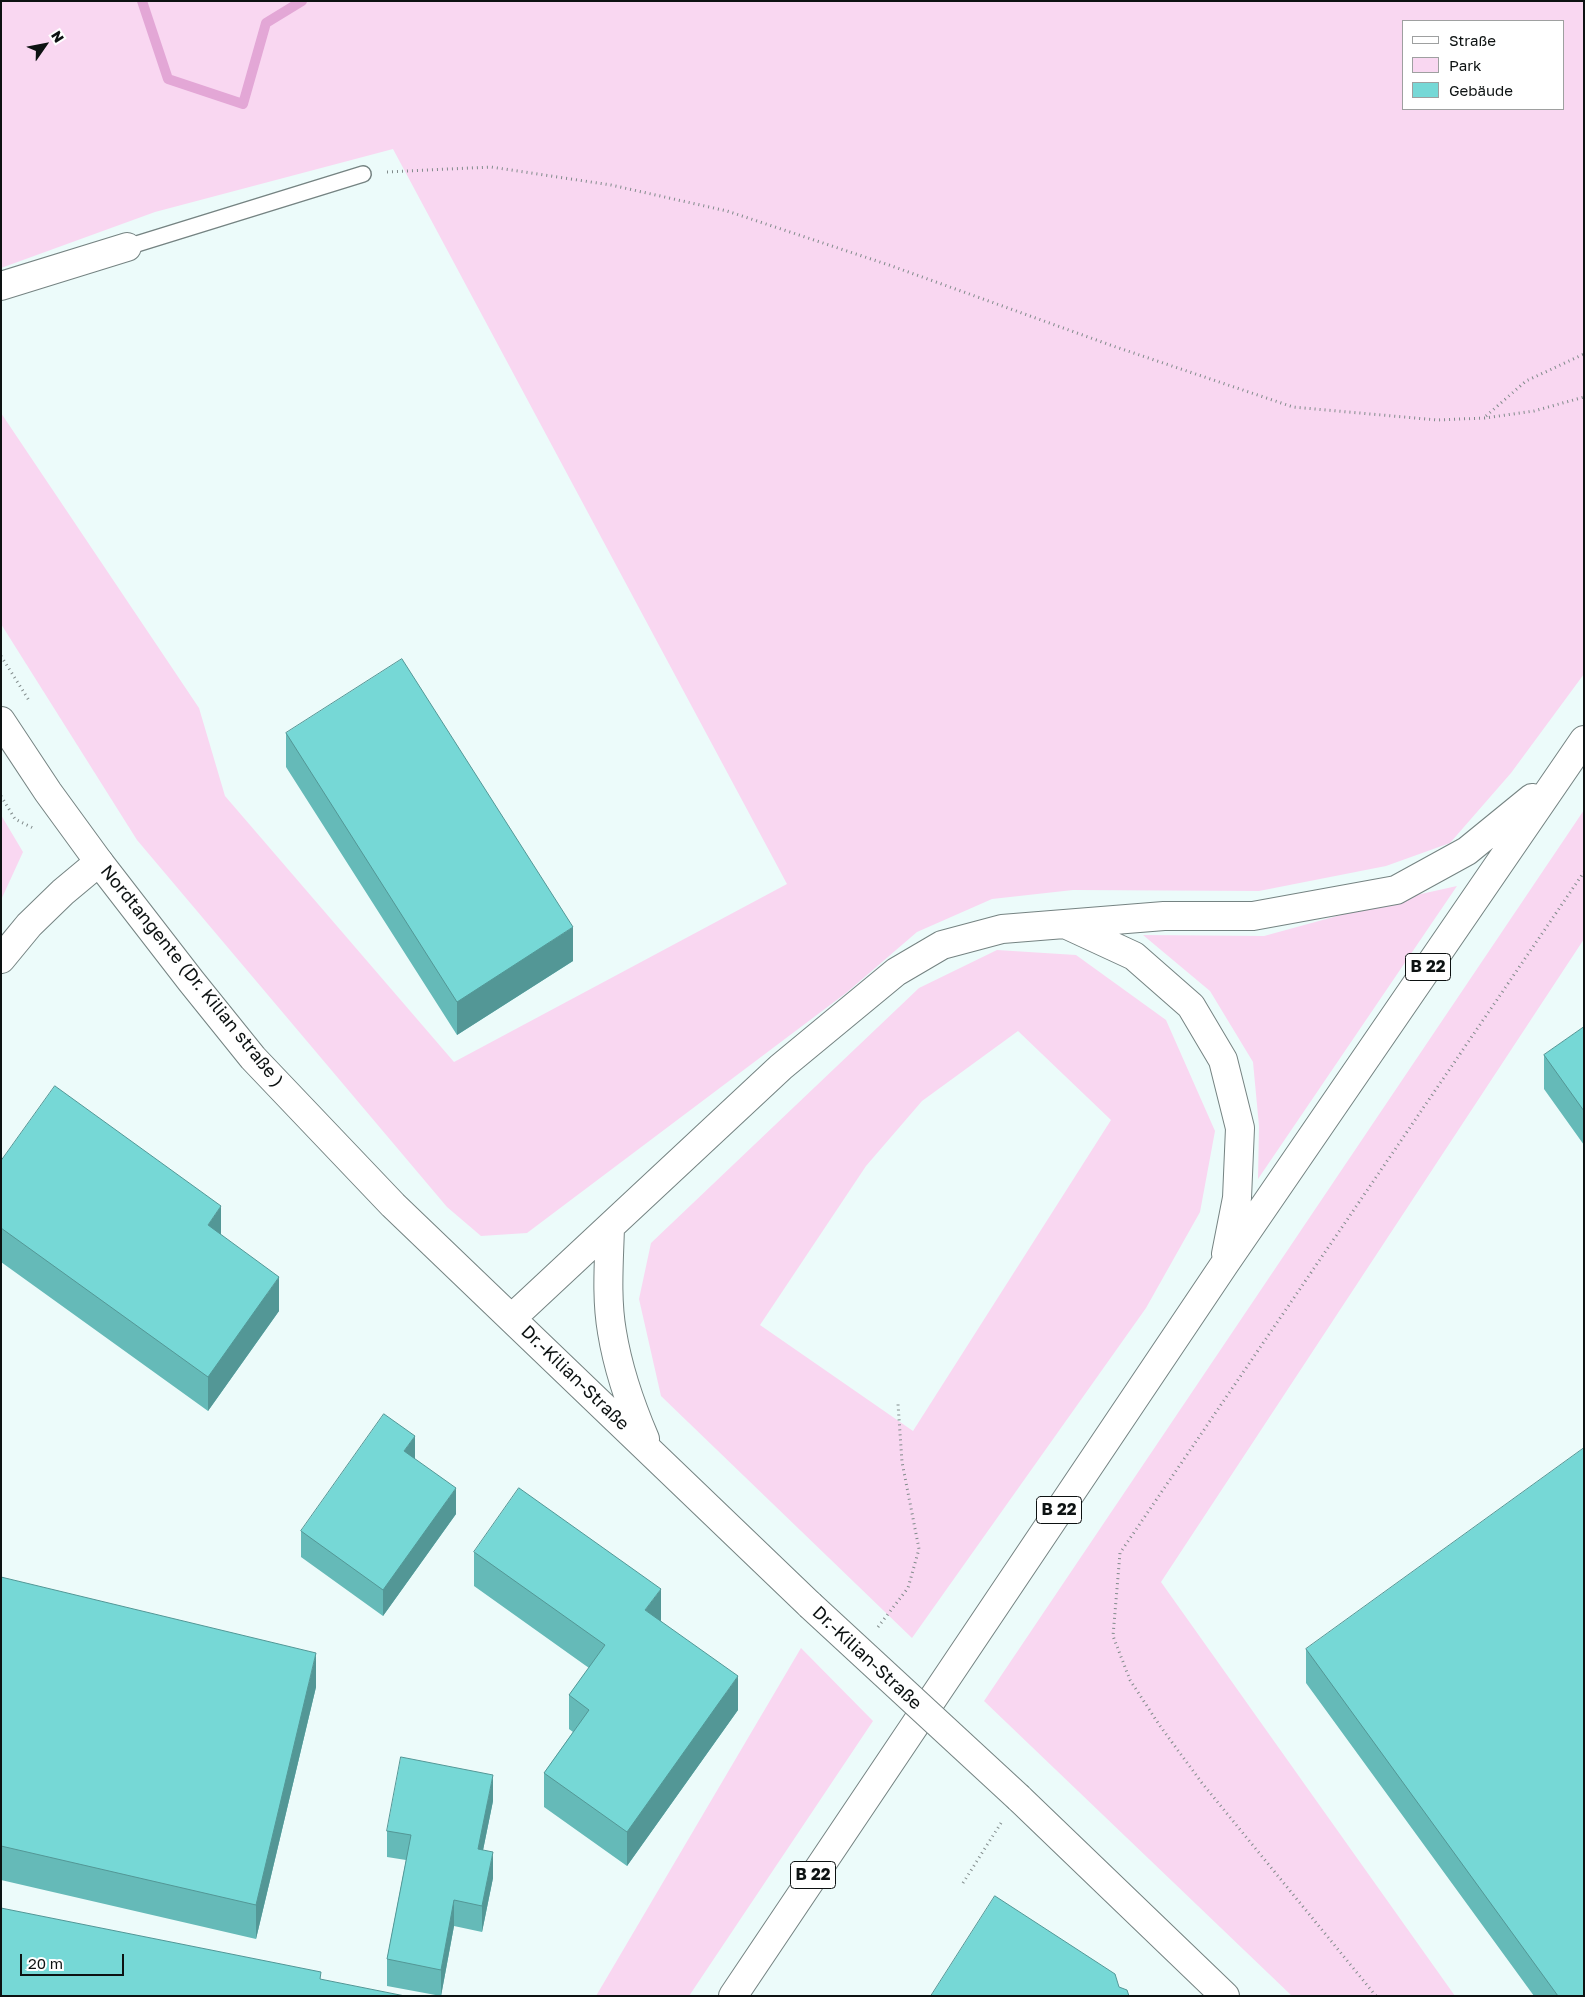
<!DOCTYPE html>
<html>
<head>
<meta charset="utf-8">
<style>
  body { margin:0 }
  #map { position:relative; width:1585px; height:1997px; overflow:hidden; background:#ecfbfa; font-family:"Golos Text",sans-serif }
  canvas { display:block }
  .frame { position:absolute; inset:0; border:2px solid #0d1212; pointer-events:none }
  .legend { position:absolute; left:1402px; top:20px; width:162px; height:90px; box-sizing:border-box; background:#fff; border:1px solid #9ea0a0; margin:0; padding:6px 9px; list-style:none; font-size:15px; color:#0d1212 }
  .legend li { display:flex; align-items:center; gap:10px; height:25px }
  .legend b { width:25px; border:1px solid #9ea0a0 }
  .north { position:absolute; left:20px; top:20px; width:50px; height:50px; -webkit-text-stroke:4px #fff; paint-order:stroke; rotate:57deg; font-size:14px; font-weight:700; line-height:20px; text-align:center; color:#0d1212 }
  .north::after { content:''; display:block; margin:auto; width:18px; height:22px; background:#0d1212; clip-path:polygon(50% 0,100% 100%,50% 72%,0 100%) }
  .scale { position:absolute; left:20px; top:1954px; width:104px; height:22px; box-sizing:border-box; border:2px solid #0d1212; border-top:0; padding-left:6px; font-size:15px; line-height:18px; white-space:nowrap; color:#0d1212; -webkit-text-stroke:4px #fff; paint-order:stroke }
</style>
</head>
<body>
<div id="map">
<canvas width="1585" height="1997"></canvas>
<div class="frame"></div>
<ul class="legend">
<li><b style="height:6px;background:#fff"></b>Straße</li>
<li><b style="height:14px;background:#f9d7f1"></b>Park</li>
<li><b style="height:14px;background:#76d8d6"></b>Gebäude</li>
</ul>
<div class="north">N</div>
<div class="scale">20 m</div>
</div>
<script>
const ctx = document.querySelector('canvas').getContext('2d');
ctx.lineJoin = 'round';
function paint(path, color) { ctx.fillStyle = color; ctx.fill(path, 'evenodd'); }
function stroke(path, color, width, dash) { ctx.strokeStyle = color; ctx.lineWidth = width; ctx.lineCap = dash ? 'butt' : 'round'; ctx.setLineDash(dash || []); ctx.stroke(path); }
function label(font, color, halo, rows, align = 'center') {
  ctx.font = font + ' "Golos Text",sans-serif'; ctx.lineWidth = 4.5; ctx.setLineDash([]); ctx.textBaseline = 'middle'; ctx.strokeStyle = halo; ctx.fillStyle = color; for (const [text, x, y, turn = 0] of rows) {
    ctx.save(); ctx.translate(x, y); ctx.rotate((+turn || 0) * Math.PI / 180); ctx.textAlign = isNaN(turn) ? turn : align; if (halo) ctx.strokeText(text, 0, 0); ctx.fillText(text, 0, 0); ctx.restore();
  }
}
paint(new Path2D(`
  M1 1H1584V674L1511 773 1450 843 1386 866 1259 891 1073 890 992 899 917 932 846 993 527 1233 481 1236 447 1207 137 840 1 624V413L199 708 225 796 454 1062 787 884 393 149 155 212 1 268ZM1404 21H1564V109H1404Z
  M1584 810V939L1161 1582 1455 1996H1292L984 1701Z
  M1 815 23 852 1 900Z
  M1457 886 1258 1179 1259 1126 1253 1062 1210 991 1143 935 1264 936 1403 898Z
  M997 950 1076 955 1166 1020 1215 1131 1200 1212 1146 1308 912 1638 661 1396 639 1299 651 1243 919 988ZM1018 1031 1111 1120 913 1431 760 1325 866 1166 922 1101Z
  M801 1648 873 1721 689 1996H596Z`), '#f9d7f1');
stroke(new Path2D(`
  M142 1 168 79 243 104 266 23 302 1`), '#e3a7d6', 10);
const service = new Path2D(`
  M127 247 363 174`);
const minor = new Path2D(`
  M1 286 127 247
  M1 959 29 925 63 892 99 862`);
const primary = new Path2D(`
  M1 721 48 792 99 862 191 981 253 1058 393 1205 810 1605
  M1067 925 1134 956 1191 1006 1223 1060 1240 1128 1237 1198 1226 1254
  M610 1227C609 1262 606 1298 612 1332 618 1369 630 1404 645 1439
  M512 1318 781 1067 896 972 942 945 1002 929 1164 916H1253L1396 890 1467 851 1532 798
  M1019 1798 1225 1996
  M733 1996 1224 1265 1584 740`);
stroke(service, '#758382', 18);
stroke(minor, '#758382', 30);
stroke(primary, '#758382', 30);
stroke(new Path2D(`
  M387 172 491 167 611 185 727 211 889 265 1113 346 1293 407 1437 420 1485 418 1534 411 1584 397
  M1486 416 1526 381 1584 354
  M1 656 30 702
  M1 796 15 819 33 828
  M878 1627 908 1588 919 1549 902 1462 898 1404
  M963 1883 1001 1823
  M1376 1996 1202 1783 1160 1726 1130 1680 1113 1636 1120 1553 1584 872`), '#818b8b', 3, [1, 4]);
stroke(service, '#fff', 15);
stroke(minor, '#fff', 28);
stroke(primary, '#fff', 28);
const primaryBridge = new Path2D(`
  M810 1605 1019 1798`);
stroke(primaryBridge, '#758382', 30, []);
stroke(primaryBridge, '#fff', 28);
paint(new Path2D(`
  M286 733 573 961 457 1035 286 767Z
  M1584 1027V1145L1544 1089V1055Z
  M1 1161 221 1235 279 1311 208 1411 1 1262Z
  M415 1459 456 1514 383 1616 301 1557V1531Z
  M474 1552 661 1621 738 1710 627 1866 544 1807V1773L573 1732 569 1729V1695L589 1668 474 1586Z
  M1 1577 316 1687 256 1939 1 1880Z
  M1306 1649 1584 1996H1534L1306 1683Z
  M493 1801 483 1850 493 1878 482 1932 454 1926 441 1996 387 1986V1959L406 1860 387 1857V1831Z`), '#65bab8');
paint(new Path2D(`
  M573 927V961L457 1035V1002Z
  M221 1206V1240L208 1225Z
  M279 1277V1311L208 1411V1377Z
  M415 1436V1462L404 1451Z
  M456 1488V1514L383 1616V1590Z
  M661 1589V1623L645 1610Z
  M316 1653V1687L256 1939V1905Z
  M738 1676V1710L627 1866V1832Z
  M493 1775V1801L478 1875V1849Z
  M493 1852V1878L482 1932V1906Z
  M454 1900V1926L441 1996V1970Z`), '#539796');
const building = new Path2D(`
  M402 659 573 927 457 1002 286 733Z
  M1584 1027V1111L1544 1055Z
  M55 1086 221 1206 208 1225 279 1277 208 1377 1 1228V1161Z
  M384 1414 415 1436 404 1451 456 1488 383 1590 301 1531Z
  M1584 1448V1996H1558L1306 1649Z
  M519 1488 661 1589 645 1610 738 1676 627 1832 544 1773 589 1710 569 1695 605 1645 474 1552Z
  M1 1577 316 1653 256 1905 1 1846Z
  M401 1757 493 1775 478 1849 493 1852 482 1906 454 1900 441 1970 387 1959 411 1835 387 1831Z
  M995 1896 1115 1974 1119 1987 1127 1990 1129 1996H931Z
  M1 1908 321 1972 320 1979 405 1996H1Z`);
paint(building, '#76d8d6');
stroke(building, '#539796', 1);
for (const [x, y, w] of [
  [1428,967,45],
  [1059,1510,45],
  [813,1875,45]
]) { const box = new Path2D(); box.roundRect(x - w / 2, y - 13.5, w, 27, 4); ctx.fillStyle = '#fff'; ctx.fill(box); stroke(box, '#0d1212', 1); }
label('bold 16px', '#0d1212', null, [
  ["B 22",1428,967],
  ["B 22",1059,1510],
  ["B 22",813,1875]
]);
label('18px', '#0d1212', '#fff', [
  ["Nordtangente (Dr. Kilian straße )",192,976,51],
  ["Dr.-Kilian-Straße",575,1378,44],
  ["Dr.-Kilian-Straße",867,1658,43]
]);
</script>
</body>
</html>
